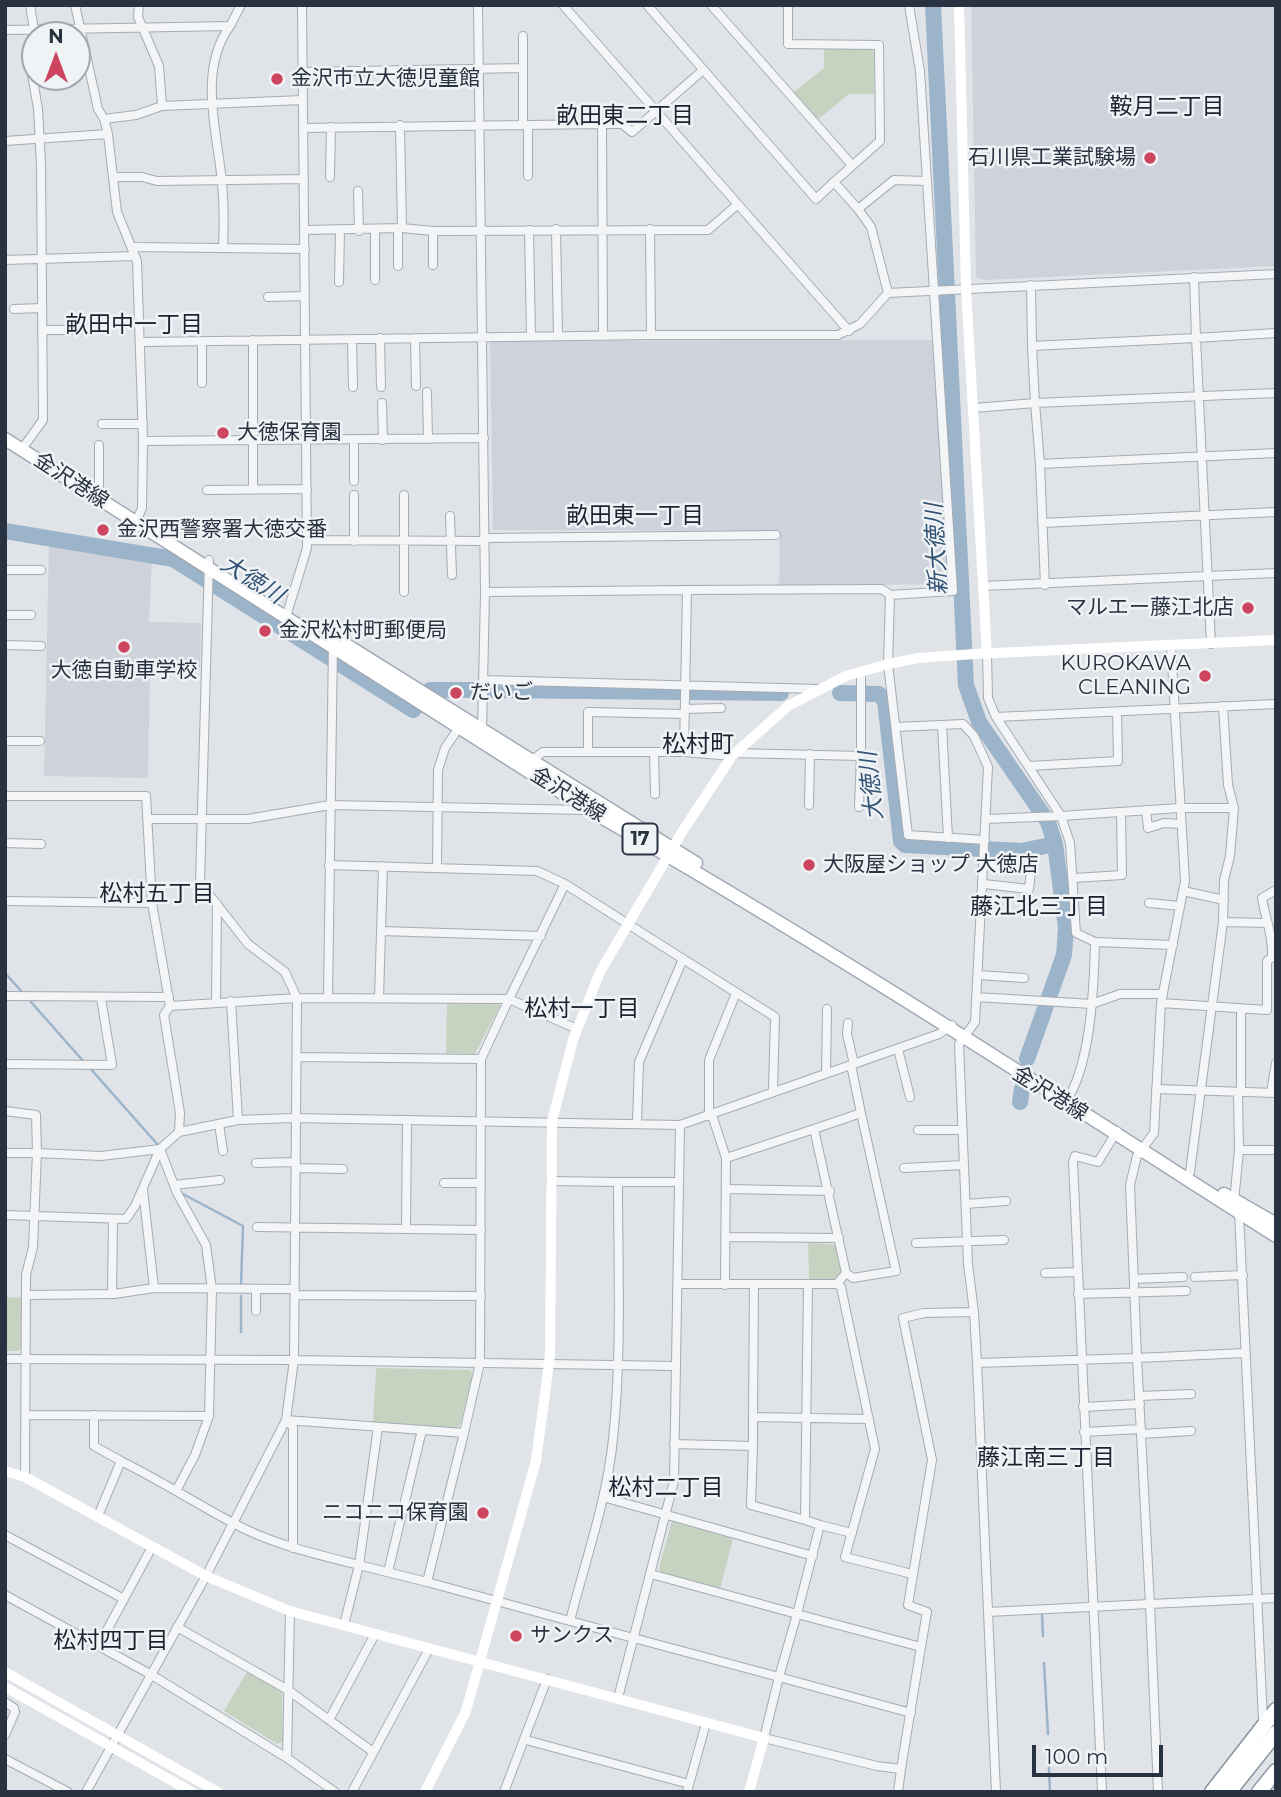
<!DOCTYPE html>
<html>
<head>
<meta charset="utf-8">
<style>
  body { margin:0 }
  #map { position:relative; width:1281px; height:1797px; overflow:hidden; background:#e0e4e9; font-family:Montserrat,sans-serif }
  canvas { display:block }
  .frame { position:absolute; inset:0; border:7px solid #293240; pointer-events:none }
  .north { position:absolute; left:21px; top:21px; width:70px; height:70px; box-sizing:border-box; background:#f0f3f6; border:2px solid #a0a6ad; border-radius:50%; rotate:0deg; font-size:19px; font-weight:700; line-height:28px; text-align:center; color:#293240 }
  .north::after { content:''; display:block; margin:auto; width:24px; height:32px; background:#ce4560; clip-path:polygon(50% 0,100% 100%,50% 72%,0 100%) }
  .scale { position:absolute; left:1032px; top:1745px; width:131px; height:32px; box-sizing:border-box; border:4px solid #293240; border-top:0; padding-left:9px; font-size:21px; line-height:24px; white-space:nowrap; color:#293240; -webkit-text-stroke:5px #f0f3f6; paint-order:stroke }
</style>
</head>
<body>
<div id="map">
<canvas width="1281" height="1797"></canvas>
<div class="frame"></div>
<div class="north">N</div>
<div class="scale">100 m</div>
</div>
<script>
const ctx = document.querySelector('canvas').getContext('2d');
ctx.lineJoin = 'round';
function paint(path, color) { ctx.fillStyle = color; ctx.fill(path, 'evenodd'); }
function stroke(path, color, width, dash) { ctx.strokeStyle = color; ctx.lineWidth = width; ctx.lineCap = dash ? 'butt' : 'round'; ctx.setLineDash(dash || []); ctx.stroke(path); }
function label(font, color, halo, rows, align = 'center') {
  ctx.font = font + ' Montserrat,"Noto Sans JP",sans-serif'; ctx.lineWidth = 5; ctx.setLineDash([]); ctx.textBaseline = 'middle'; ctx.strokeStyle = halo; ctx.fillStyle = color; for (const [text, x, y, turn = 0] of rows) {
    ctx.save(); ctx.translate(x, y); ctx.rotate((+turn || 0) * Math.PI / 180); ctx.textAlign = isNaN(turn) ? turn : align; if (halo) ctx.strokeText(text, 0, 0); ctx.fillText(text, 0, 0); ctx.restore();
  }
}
paint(new Path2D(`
  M971 5H1276V266L985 280 976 277Z
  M933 340 949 579 945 584 779 586 780 531 493 530 490 341Z
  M49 541 152 559 149 622 201 623 200 671H150L148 778 44 776Z`), '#ced3db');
paint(new Path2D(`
  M824 49H871L875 53 874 94H849L817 120 794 92 824 68Z
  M447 1003H497L500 1006 475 1054 446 1053Z
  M808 1242 837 1245 842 1271 831 1282 809 1280Z
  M5 1297 23 1298V1344L19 1351H5Z
  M376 1368 470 1370 473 1374 460 1425 456 1428 373 1422Z
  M672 1521 733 1539 720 1589 661 1572 659 1568Z
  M248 1670 282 1692 283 1742 277 1744 224 1711Z`), '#c7d3c1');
paint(new Path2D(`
  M927 5H940V49L931 51Z`), '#9bb4c9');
stroke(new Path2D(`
  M5 973 22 992
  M31 1002 84 1062
  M89 1067 158 1145
  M183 1194 243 1226 241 1284
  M241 1332V1296
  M1042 1614 1043 1636
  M1044 1663 1048 1734
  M1048 1747 1050 1792`), '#9bb4c9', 2.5);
stroke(new Path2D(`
  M933 5 966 685 979 722 1048 822 1055 844 1066 928 1064 955 1027 1059
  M5 531 173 559 413 710 415 708
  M430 690H480
  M492 690 679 692
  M689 692 781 693
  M840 693 879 694 885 701 901 841 905 845 1021 851 1055 844
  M1020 1102 1022 1089`), '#9bb4c9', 16);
const street = new Path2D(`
  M75 5 98 109 104 119 108 134 117 212 137 261 143 441
  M139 5 138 17 159 66 162 106
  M478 5 485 592 482 733
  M563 5 849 331
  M647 5 816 199 834 182
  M711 5 852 165
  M788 5V44L879 45 880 141 834 182 858 209 894 180 927 181
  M909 5 920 71 953 591 890 595 888 664 908 835 985 840
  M5 30 230 26 241 5
  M523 68V36
  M302 72 523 68V125
  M104 119 136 115 162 106 302 100
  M602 124 603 336
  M400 125 402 228
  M528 125V176
  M303 128 602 124H622L632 132 702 71
  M5 141 108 134
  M114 177H142L157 181 304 179
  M330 177 331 127
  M358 191 359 231
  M858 209 871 227 888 293
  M556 229 558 336
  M650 229 651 335
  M305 230 402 228 433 231 708 230 737 205
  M398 230V266
  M529 230 531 336
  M375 231V280
  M134 247 305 249
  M223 248C224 226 224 204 222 183 218 134 197 71 230 26
  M5 260 135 256
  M433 265V231
  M339 282 340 230
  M1031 285 1032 346
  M268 297 305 296
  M14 309 42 308
  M42 330H79
  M380 338 381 387
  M415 338 416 386
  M352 339 353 387
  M253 340V490
  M202 341V383
  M142 342 651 335H838L860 324 888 293 1276 274
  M427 392 428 439
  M382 403 383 440
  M974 408 1035 403 1032 346 1196 338 1194 277
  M102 424H143
  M354 440V481
  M22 449 43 420 41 164 38 109 29 57 34 30 30 5
  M1040 464 1035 403 1276 393
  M207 490 307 489
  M354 495V541
  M95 496 99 490V445
  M450 516 452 575
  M136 522 142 508 143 441 484 438
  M1042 523 1276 512
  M485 538 776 535
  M307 540 485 541
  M5 570H41
  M1045 585 1040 464 1276 453
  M983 586 1276 573
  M404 592V495
  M485 592 687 590
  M5 615H31
  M286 617 307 548 302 5
  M1211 644 1196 338 1276 333
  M5 645 41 646
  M987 654 988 698 996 717 1276 704
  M484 680 818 689
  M685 709 721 708
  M942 725 948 838
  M896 727 963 724 974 736 988 767 975 1022 959 1044 968 1264 974 1312 924 1313 903 1318 932 1460 908 1605 927 1612 921 1647
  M5 741H40
  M588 750V712L685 714
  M654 752 655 794
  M735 753 861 756V672
  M732 756 684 752 687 590 882 589 890 595
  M528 763 543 752H684
  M1029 766 1118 761 1117 712
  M5 796H146L152 903 170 1006 164 1015 180 1113 179 1132
  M809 805 810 754
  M859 807 861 756
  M1146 810 1148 828 1164 823 1181 824
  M147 819H248L330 805 586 810
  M986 819 1061 816 996 717
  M5 843 41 844
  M329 865 537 871 565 884
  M437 867 438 770 445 748 460 726
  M1074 878 1122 875 1121 812
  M984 884 1029 889 1031 871 984 865
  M1183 891 1224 900
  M5 901 152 903
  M1149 903 1180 906
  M1223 922 1266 923
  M381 931 541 936
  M1095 942 1173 945
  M1272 955C1273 935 1265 917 1262 898L1276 890
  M683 959 775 1017 773 1090
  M978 975 1024 978
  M5 996 169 997
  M976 997 1092 1004 1120 994H1163
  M328 998 333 644
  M379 998 383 866
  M231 1001 238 1120
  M216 1002 217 904
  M1161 1003 1185 881 1171 646
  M170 1006 297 998 285 972 248 944 200 883 209 560
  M1241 1009V1092
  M848 1023 847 1034 854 1064
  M898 1049 910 1097
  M297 1057 481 1059
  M5 1064 112 1065 101 998
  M851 1065 861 1113 814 1129 846 1273 837 1284 841 1287 875 1449 845 1557 912 1574
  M826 1073 827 1009
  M1156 1089 1276 1093
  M1271 1092 1276 1063
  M1065 1103C1091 1067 1094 986 1095 942L1076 933 1070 843 1061 816 1179 808H1234L1228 785 1223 706
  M5 1111 36 1115 37 1153H5
  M712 1115 726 1158 725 1285
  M709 1116V1060L736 993
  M219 1124 223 1151
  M918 1130H963
  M1239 1150H1276
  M726 1158 814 1129
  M256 1163 296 1162
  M296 1168 343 1169
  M904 1168 964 1165
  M1186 1179 1190 1172 1223 922 1224 880 1230 856 1234 808
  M618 1182H677
  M444 1183H480
  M174 1185 220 1180
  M726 1189 830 1191
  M143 1190 154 1288
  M1234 1202 1239 1150 1238 1092
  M966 1204 1006 1201
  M1239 1213 1263 1720 1266 1723
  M5 1215 126 1219 135 1206 160 1149 179 1132 238 1120 292 1118 680 1125 939 1034 952 1025
  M257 1227 481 1230
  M406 1229 407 1122
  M725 1237 839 1238
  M916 1243 1004 1240
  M846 1273 853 1278 896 1271 861 1113
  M1045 1273 1078 1272
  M1195 1277 1243 1275
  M1134 1279 1183 1277
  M677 1284H837
  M256 1289V1311
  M112 1294 113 1219
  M1078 1294 1186 1291
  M27 1295 114 1294 154 1288 295 1289
  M295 1295 481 1296
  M974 1312 977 1363
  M5 1359 294 1360 297 998 509 999 565 884 683 959 639 1062 637 1122
  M1139 1396 1191 1394
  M1083 1407 1140 1404
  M27 1415 209 1416
  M94 1415V1446L121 1461
  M753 1417 754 1284
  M286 1420 464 1433 427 1582 570 1621C585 1561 607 1500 613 1439 622 1354 618 1267 618 1182L551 1181
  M286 1420 293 1427V1548
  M1084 1432 1141 1429
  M464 1433 480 1363 481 1059 509 999 577 1029
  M1141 1434 1191 1431
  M674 1444 753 1446 751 1505 805 1520
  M753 1446V1417L869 1419
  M25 1477 26 1275 33 1247 37 1153 101 1156 160 1149 177 1193 206 1245 212 1289 209 1416 195 1455 177 1489
  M603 1497 813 1556
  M98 1516 121 1461C159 1480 194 1502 231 1522 271 1544 315 1554 359 1565L378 1427
  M820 1525 852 1533
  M5 1535 124 1599
  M388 1572 422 1430
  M651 1574 797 1614 779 1677 911 1713
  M5 1595 150 1674 287 1758
  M290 1611 287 1758 335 1792
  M988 1612 1150 1604 1137 1358 1245 1353
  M570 1621 779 1677 764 1738 877 1766 901 1769 921 1647 797 1614 820 1525 805 1520 808 1284
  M344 1625 359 1565 427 1582
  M177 1627 288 1690 373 1752
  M99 1645 152 1547
  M618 1698 674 1481 680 1125
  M5 1702 14 1708 15 1712 5 1735
  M329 1720 375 1634
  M526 1740 689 1784
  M5 1759 68 1792
  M86 1792 206 1576 286 1420 294 1360 675 1366
  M352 1792 429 1649
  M504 1792 547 1679
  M687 1792 706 1723
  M898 1792 901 1769
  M996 1792 977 1363 1137 1358 1130 1185 1137 1156 1154 1133 1161 1003 1267 1010V961L1276 955
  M1102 1792 1073 1162 1075 1156 1098 1162 1117 1131
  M1158 1792 1150 1604 1276 1598`);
const primary = new Path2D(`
  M5 439 589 810C823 944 1049 1091 1276 1236
  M337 639 696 863
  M1224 1194 1276 1224`);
const highway = new Path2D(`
  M1212 1792 1276 1710
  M1229 1792 1276 1733
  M1259 1792 1276 1771`);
stroke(street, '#a5abb3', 10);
stroke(primary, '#9fa9b5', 15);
stroke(highway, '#8792a0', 17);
stroke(street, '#f3f5f7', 8);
stroke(new Path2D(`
  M959 5 966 288 987 654
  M5 1471 25 1477 206 1576 290 1611 764 1738 749 1792
  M5 1672 218 1792
  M5 1687 192 1792
  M425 1792 466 1711 536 1461 550 1355 552 1121 573 1040 600 972 682 832 732 756 788 706 846 676 888 664 919 658 974 654 1276 640`), '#fff', 10);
stroke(primary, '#fff', 12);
stroke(highway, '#fff', 14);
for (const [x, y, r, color] of [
  [277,79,7,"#ce4560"],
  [1150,158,7,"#ce4560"],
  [223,433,7,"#ce4560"],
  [103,530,7,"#ce4560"],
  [1248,608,7,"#ce4560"],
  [265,631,7,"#ce4560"],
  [124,647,7,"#ce4560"],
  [1205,676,7,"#ce4560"],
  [456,693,7,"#ce4560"],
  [809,865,7,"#ce4560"],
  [483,1513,7,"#ce4560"],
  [516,1636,7,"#ce4560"]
]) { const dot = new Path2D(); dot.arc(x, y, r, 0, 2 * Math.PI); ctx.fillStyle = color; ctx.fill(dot); stroke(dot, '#f0f3f6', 2.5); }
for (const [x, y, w] of [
  [640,839,35]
]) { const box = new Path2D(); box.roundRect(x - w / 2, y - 15.5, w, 31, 5); ctx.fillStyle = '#f0f3f6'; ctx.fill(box); stroke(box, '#293240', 2); }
label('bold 19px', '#293240', null, [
  ["17",640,839]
]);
label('21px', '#293240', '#f0f3f6', [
  ["金沢市立大徳児童館",291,79],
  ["石川県工業試験場",1136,158,"right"],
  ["大徳保育園",237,433],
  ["金沢西警察署大徳交番",117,530],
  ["マルエー藤江北店",1234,608,"right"],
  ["金沢松村町郵便局",279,631],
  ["KUROKAWA",1191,664,"right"],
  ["CLEANING",1191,688,"right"],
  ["大徳自動車学校",124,671,"center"],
  ["だいご",470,693],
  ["大阪屋ショップ 大徳店",823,865],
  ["ニコニコ保育園",469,1513,"right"],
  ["サンクス",530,1636]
], 'left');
label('21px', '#293240', '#f0f3f6', [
  ["金沢港線",71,481,33],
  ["金沢港線",568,795,32],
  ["金沢港線",1050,1094,32]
]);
label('23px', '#1b2331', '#f0f3f6', [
  ["鞍月二丁目",1167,107],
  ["畝田東二丁目",625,116],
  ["畝田中一丁目",134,325],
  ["畝田東一丁目",635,516],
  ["松村五丁目",157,894],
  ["藤江北三丁目",1039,907],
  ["松村一丁目",582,1009],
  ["藤江南三丁目",1046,1458],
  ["松村二丁目",666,1488],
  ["松村四丁目",111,1641]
]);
label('italic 23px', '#335374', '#f0f3f6', [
  ["新大徳川",937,549,-93],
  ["大徳川",252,580,32],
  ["大徳川",872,786,-96]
]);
label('24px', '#1b2331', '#f0f3f6', [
  ["松村町",698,745]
]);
</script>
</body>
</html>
